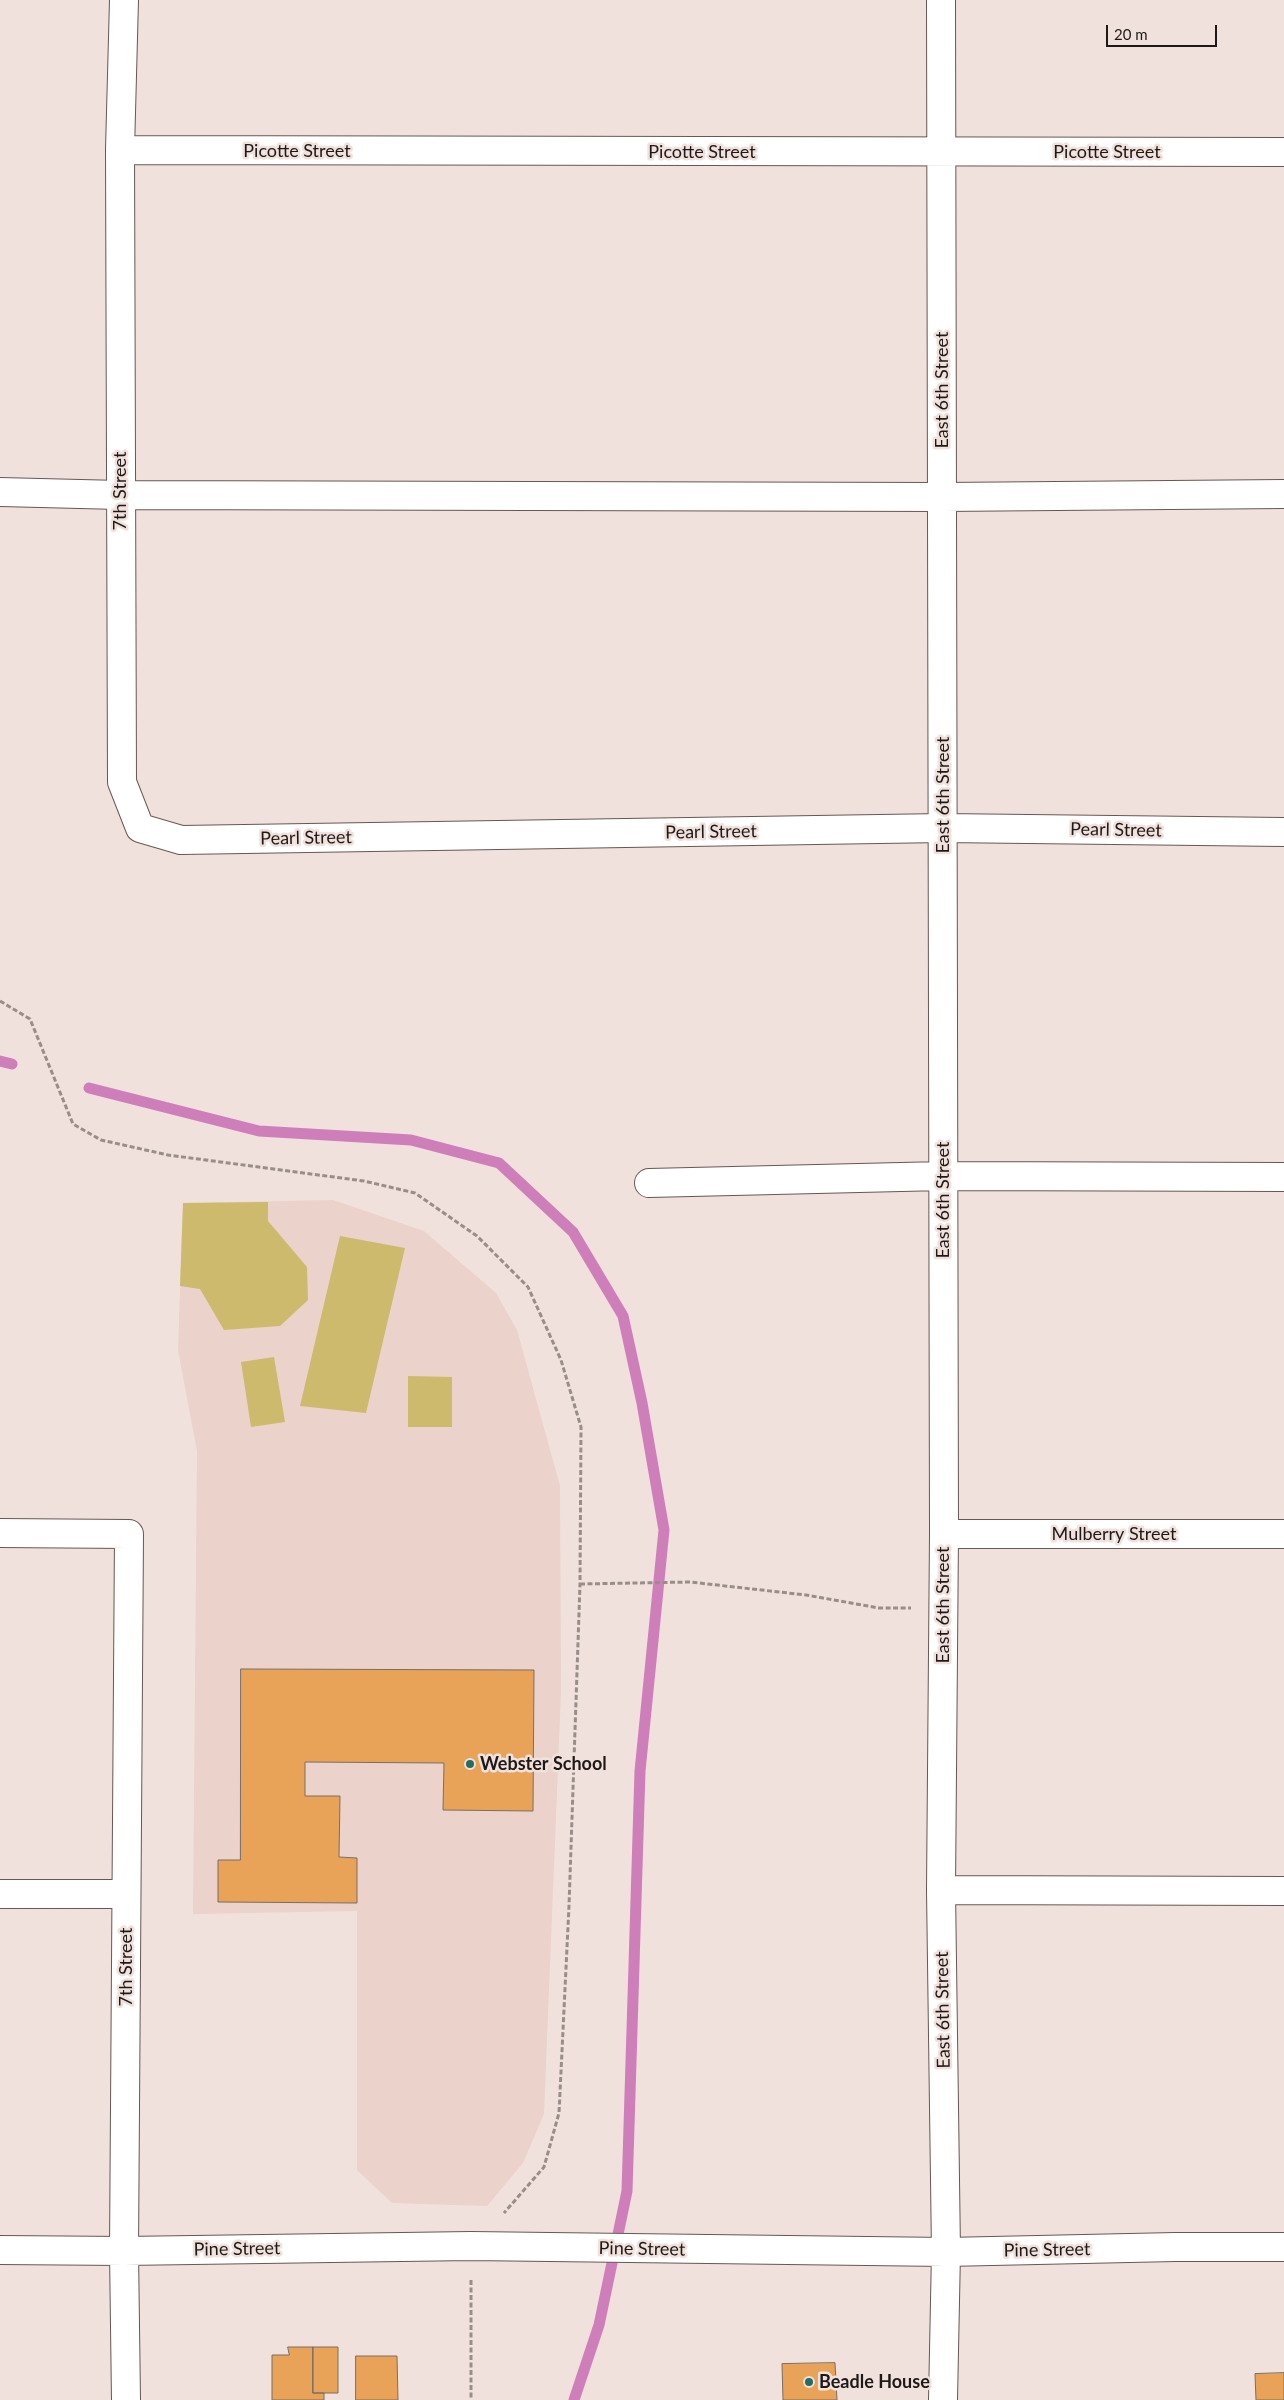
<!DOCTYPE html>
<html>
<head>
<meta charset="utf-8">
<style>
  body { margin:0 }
  #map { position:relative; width:1284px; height:2400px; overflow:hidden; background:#f1e1dc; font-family:Lato,sans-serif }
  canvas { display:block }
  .scale { position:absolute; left:1106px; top:25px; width:111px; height:22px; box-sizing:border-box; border:2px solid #1e1917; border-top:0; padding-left:6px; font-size:15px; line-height:18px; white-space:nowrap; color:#1e1917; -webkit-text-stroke:4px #f1e1dc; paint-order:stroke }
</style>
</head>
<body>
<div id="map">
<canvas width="1284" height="2400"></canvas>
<div class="scale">20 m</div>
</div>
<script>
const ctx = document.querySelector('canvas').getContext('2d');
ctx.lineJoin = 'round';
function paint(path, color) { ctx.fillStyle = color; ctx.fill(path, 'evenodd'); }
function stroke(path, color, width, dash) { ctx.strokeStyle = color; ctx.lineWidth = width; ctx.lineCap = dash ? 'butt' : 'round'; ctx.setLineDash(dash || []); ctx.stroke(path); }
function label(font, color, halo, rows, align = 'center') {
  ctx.font = font + ' Lato,sans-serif'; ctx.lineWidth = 5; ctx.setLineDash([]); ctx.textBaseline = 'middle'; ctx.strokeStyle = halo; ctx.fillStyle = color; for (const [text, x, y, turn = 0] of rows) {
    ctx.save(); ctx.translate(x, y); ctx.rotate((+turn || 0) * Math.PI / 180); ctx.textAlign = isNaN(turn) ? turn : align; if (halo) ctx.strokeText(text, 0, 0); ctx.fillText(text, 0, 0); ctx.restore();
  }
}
paint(new Path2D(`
  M333 1200 424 1231 496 1293 517 1330 560 1486 561 1692 544 2114 523 2163 487 2206 392 2203 357 2170V1911L193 1914 197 1451 178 1350 183 1203Z`), '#ebd2cb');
paint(new Path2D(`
  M268 1202V1221L307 1267 308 1300 280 1326 224 1330 200 1289 180 1286 183 1203Z
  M340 1236 405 1248 366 1413 300 1406Z
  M274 1357 285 1422 251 1427 241 1362Z
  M408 1376 452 1377V1427H408Z`), '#cdba6d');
stroke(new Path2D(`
  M0 1061 12 1064
  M89 1088 259 1131 411 1140 499 1163 573 1232 623 1316 642 1403 664 1530 640 1771 627 2191 599 2325 574 2400`), '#ce7fba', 11);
const building = new Path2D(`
  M241 1669 534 1670 533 1811 443 1810 444 1763 305 1762V1796H340L339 1857 357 1858V1903L218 1902V1860H240Z
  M288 2347H313V2393H324V2400H272V2355H289Z
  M313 2347H338V2393H313Z
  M356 2356H397L398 2400H356Z
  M835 2363 837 2400H783L782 2364Z
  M1284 2373V2400H1256L1255 2374Z`);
paint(building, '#e8a358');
stroke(building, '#796f65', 1);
const minor = new Path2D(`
  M124 0 120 150 122 782 140 828 181 840 943 828 1284 832
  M941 0 944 1534 941 1890 946 2252 943 2400
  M120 150 1284 152
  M0 492 120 495 943 497 1284 494
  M649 1183 943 1176 1284 1177
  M0 1533 129 1534 124 2251 126 2400
  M944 1534H1284
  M941 1890 1284 1891
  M0 1894H126
  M0 2250 124 2251 471 2246 946 2252 1175 2247H1284`);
stroke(minor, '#665854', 30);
stroke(new Path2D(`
  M0 1001 30 1019 73 1124 101 1140 168 1155 364 1181 415 1193 477 1236 528 1287 561 1360 581 1427 580 1584 569 1906 559 2113 544 2167 504 2213
  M580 1584 690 1582 806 1595 879 1608H911
  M471 2280V2400`), '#998d8a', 3, [5, 2.5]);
stroke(minor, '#fff', 28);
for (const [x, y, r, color] of [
  [470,1764,5,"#246d65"],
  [809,2382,5,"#246d65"]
]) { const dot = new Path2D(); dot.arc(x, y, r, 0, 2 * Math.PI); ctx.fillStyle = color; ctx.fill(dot); stroke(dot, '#f1e1dc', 2); }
label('18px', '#1e1917', '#f1e1dc', [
  ["Picotte Street",297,151],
  ["Picotte Street",702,152],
  ["Picotte Street",1107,152],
  ["East 6th Street",942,390,-90],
  ["7th Street",120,491,-90],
  ["East 6th Street",943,795,-90],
  ["Pearl Street",1116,830,1],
  ["Pearl Street",711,832,-1],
  ["Pearl Street",306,838,-1],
  ["East 6th Street",943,1200,-90],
  ["Mulberry Street",1114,1534],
  ["East 6th Street",943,1605,-90],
  ["7th Street",126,1967,-90],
  ["East 6th Street",943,2010,-91],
  ["Pine Street",237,2249,-1],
  ["Pine Street",642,2249,1],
  ["Pine Street",1047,2250,-1]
]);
label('bold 18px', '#1e1917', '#f1e1dc', [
  ["Webster School",480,1764],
  ["Beadle House",819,2382]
], 'left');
</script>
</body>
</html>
